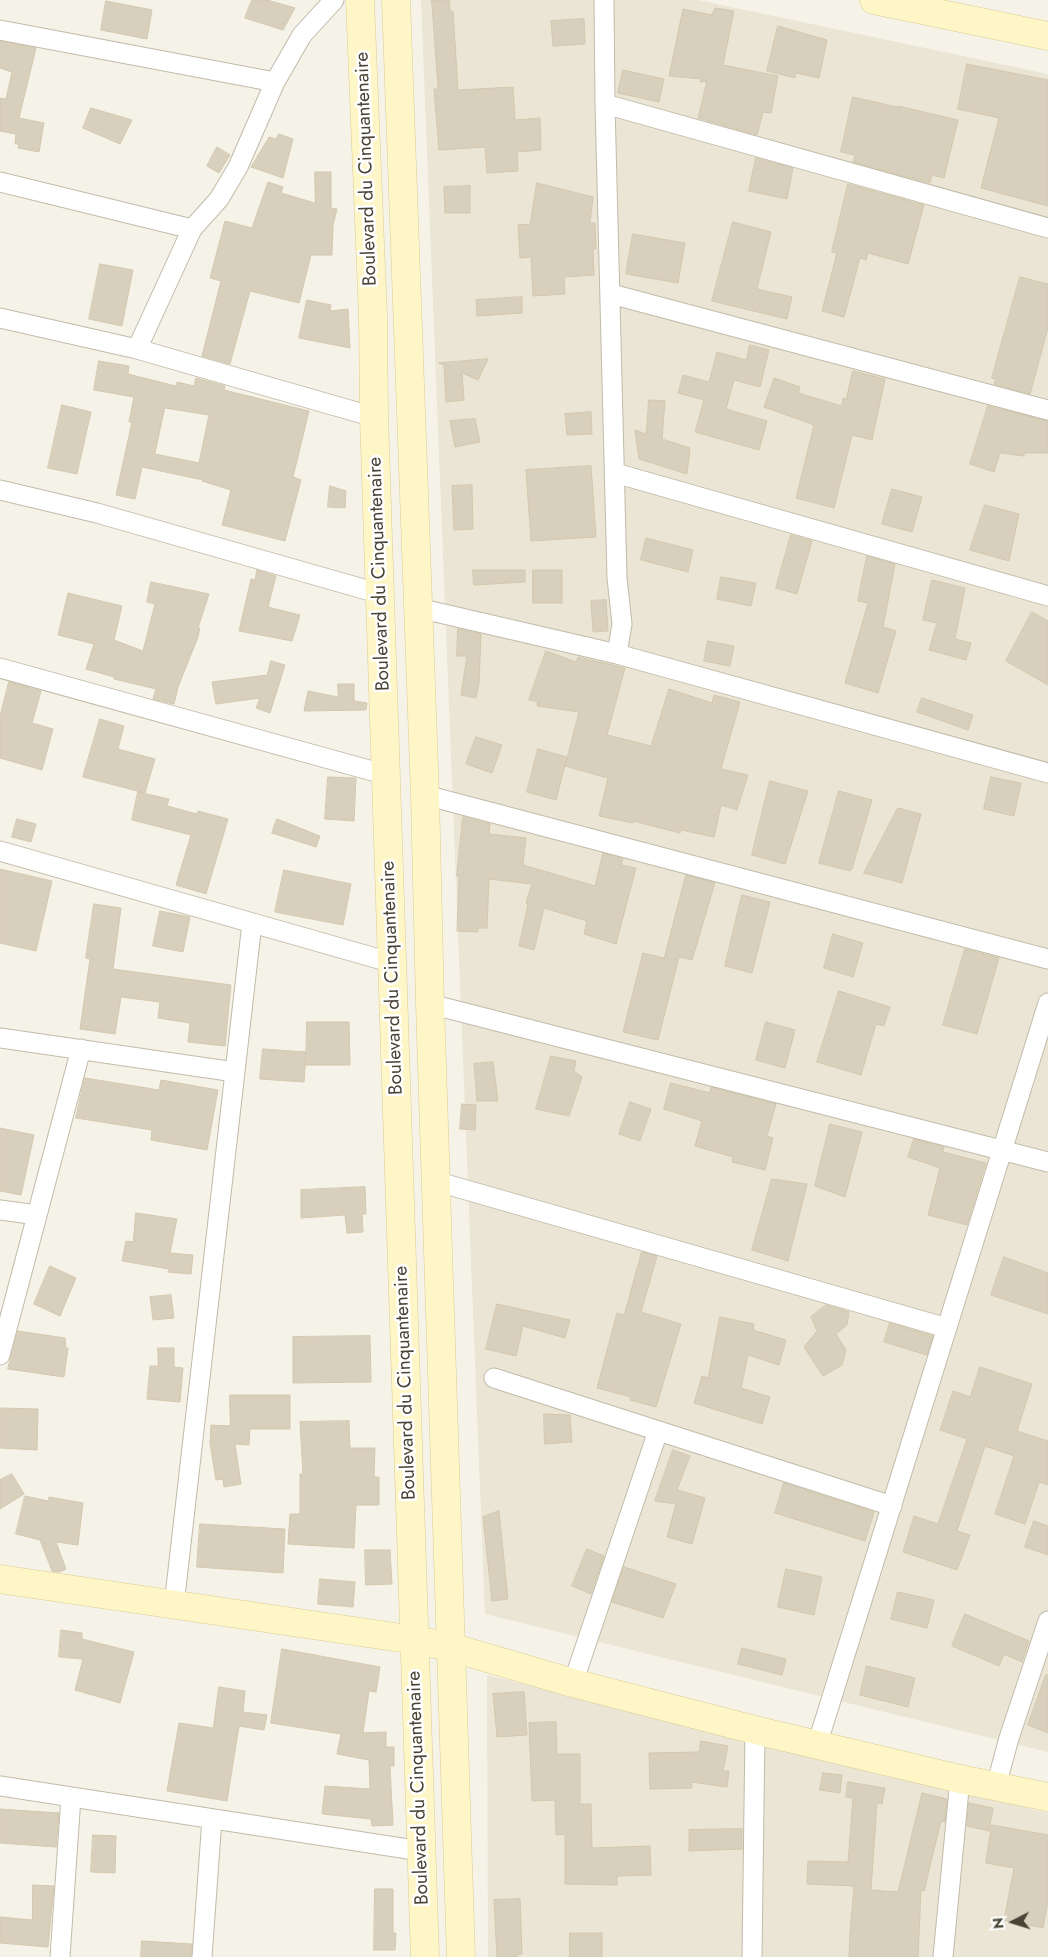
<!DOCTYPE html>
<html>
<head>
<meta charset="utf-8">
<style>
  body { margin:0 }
  #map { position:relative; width:1048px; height:1957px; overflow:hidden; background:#f5f2e8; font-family:Jost,sans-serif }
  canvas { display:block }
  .north { position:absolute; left:988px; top:1897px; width:50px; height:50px; -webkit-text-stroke:4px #fff; paint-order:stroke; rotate:265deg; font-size:14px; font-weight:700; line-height:20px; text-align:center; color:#494336 }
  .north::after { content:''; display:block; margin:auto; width:18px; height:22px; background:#494336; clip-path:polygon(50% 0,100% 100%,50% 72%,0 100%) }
</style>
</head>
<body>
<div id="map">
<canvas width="1048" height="1957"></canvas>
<div class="north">N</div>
</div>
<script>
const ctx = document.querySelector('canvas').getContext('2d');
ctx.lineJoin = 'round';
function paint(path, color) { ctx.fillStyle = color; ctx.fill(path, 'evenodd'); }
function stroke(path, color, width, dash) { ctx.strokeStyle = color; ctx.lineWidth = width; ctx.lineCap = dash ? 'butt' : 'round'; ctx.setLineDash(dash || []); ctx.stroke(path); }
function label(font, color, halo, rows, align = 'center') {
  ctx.font = font + ' Jost,sans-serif'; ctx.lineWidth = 5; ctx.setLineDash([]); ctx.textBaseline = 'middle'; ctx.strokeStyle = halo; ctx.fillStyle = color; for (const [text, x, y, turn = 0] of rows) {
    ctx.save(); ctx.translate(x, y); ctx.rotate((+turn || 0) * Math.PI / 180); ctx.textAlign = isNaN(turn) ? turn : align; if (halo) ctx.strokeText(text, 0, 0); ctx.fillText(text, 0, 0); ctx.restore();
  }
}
paint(new Path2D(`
  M421 0H698L1048 74V1752L485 1614Z
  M487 1675 1048 1813V1957H488Z`), '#eae5d5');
const building = new Path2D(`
  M252 0H267L295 8 283 30 245 18Z
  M432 0H449L450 11H453L458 90 513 87 515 120 540 118 541 150 517 152 518 171 487 173 485 147 439 150 434 89H438Z
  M106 1 152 10 147 39 101 30Z
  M716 8 734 11 723 65 778 76 771 113 763 112 757 135 698 118 707 81 700 82 701 79 669 76 683 9 711 15Z
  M584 19 585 44 553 46 551 21Z
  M778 26 827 40 819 78 796 73 795 78 767 71Z
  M0 41 36 48 19 118 44 123 39 152 18 148 19 144H15L16 134 0 131V98L6 99 12 72 0 68Z
  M967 64 1048 80V206L981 188 999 118 958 109Z
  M623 70 664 79 659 102 618 93Z
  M853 97 897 107 898 106 958 120 944 178 932 175 930 183 853 162 855 155 841 152Z
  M91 108 132 120 120 144 83 128Z
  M279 134 293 139 283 178 251 167 269 137 276 139Z
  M217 147 230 155 219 173 207 166Z
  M756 158 793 168 787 199 749 191Z
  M315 172H331V208L337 209 333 225 332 255H311L299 303 250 291 230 364 202 356 221 281 210 278 225 221 252 228 268 182 283 187 281 193 315 203Z
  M537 183 593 197 590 223H595L596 249H593L594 275 564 277 565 294 533 296 531 257 520 258 518 225 530 224Z
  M848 184 924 205 908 264 868 253 866 260 860 258 844 317 822 311 837 253 832 252Z
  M470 186V213H445L444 187Z
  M733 222 771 232 757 289 792 297 787 319 712 301Z
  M633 234 685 243 678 283 626 274Z
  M100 264 133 270 122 326 89 319Z
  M1020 277 1048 284V328L1030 394 994 384 996 379 992 378Z
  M522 297V313L477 316 476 300Z
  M307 300 331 305 330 311 348 309 350 348 299 338Z
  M750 345 769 350 760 387 734 380 726 409 767 421 759 450 695 432 704 400 678 393 683 375 709 382 717 352 746 360Z
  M488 359 478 380 462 373 464 400 446 402 444 365 439 363Z
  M99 361 129 366 128 374 176 386 177 382 194 386 196 378 225 386 224 390 309 411 293 477 301 480 285 541 222 525 231 490 202 481 203 480 142 467 135 499 116 495 132 422H129L134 397 94 390ZM165 408 209 415 199 463 155 454Z
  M853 371 885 379 872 440 852 435 834 508 796 498 814 425 764 407 774 378 800 387 798 393 842 406 843 398 846 399Z
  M649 400 665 401 662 439 690 448 687 474 639 459 635 430 646 434Z
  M62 405 91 412 77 474 48 468Z
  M988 406 1048 421V453H1024V456L1000 453 994 472 970 464Z
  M591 412 592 434 567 435 565 414Z
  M475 419 480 442 455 447 450 421Z
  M591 466 596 537 531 541 526 470Z
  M472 485 473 529 454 530 452 486Z
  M330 486 346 491 345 508 328 507Z
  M892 489 922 497 912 532 882 524Z
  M985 505 1019 514 1009 561 970 550Z
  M791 535 812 541 797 594 776 588Z
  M646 538 693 550 688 572 641 560Z
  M867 556 895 564 883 627 896 631 878 693 845 683 868 603 858 601Z
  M257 570 276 576 268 607 300 615 292 641 239 631 251 579 255 580Z
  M473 570H525V582L474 585Z
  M533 570H562V603H533Z
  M721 577 756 583 751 606 717 599Z
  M932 580 965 588 955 639 971 643 966 660 929 650 937 623 923 620Z
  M151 582 209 594 198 628H200L198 637 178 687 174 704 153 699 156 689 114 679V677L86 669 94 644 58 635 68 593 122 606 114 640 143 651 155 604 147 602Z
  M606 600 608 631 593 632 591 601Z
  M1032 612 1048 621V685L1006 661Z
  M458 629 481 634 479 683 476 698 461 695 467 656H457Z
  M708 641 734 646 730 666 704 661Z
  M546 651 576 662 578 657 625 668 607 735 651 746 669 689 712 703 714 695 740 702 721 769 748 775 737 810 721 805 714 837 681 830 680 833 633 821V823L599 816 608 778 565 766 579 712 537 706 538 702 529 700Z
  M271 661 285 665 270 713 256 708 260 698 216 704 212 682 267 675Z
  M9 682 41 691 32 723 53 729 42 770 0 758V717Z
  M338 684H354V701L367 703 366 710 304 711 308 691 338 697Z
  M922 698 973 715 968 730 917 712Z
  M100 719 124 726 118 749 155 759 145 793 83 777Z
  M476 737 502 745 492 773 466 764Z
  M538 749 567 757 556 800 527 792Z
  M328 777 356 778 354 821 325 819Z
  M991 777 1021 783 1014 816 984 809Z
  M770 781 808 791 785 864 752 855Z
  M839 791 872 800 852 869 850 871 819 863Z
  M138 792 169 799 167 806 197 814 198 811 228 819 206 894 176 885 191 835 132 820Z
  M898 808 921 814 902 883 864 873Z
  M463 817 490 824 489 834 526 838 523 865 595 886 603 853 623 859 621 865 636 868 616 944 584 934 587 921 544 908 534 950 519 946 528 904 526 903 532 884 489 879 487 928H478V932L457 931 459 876H457Z
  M17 819 36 824 31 842 12 837Z
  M277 819 320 836 316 847 272 833Z
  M0 869 52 881 36 951 0 943Z
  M284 870 351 884 343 925 275 912Z
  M686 875 715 883 692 960 679 957 658 1040 623 1032 643 953 664 958Z
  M742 895 770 902 752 973 725 966Z
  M94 904 121 908 113 969 231 985 225 1046 188 1042 190 1023 158 1018 160 1002 121 997 115 1034 80 1029 90 959 86 958Z
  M160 911 190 917 183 952 153 946Z
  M833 934 863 943 853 977 824 968Z
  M965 949 999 958 977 1034 943 1025Z
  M839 991 890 1007 884 1026 876 1024 861 1075 817 1062Z
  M307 1022H349L350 1065H306Z
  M766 1022 795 1030 785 1068 756 1060Z
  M263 1049 306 1052 304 1082 260 1079Z
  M551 1056 576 1061 574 1071 582 1077 569 1116 536 1109Z
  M493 1062 498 1101H477L474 1064Z
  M85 1078 159 1090 161 1080 218 1090 207 1150 151 1140 152 1130 76 1118Z
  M671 1083 710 1093 711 1087 776 1104 767 1136 773 1138 765 1170 732 1162 733 1157 695 1146 702 1121 664 1109Z
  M630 1102 651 1109 640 1141 619 1134Z
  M462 1104 476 1105 475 1130 460 1129Z
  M830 1124 862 1132 845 1197 815 1186Z
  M0 1128 34 1135 21 1195 0 1191Z
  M914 1139 944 1147 943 1152 986 1163 967 1225 928 1215 940 1168 908 1157Z
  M772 1179 807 1184 788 1261 752 1250Z
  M365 1187 366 1214H362L363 1232 347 1233 345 1215 301 1218V1190Z
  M136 1213 177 1219 170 1253 193 1255 191 1274 168 1272 169 1269 122 1261 126 1241 133 1242Z
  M642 1252 657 1256 641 1312 681 1324 656 1407 630 1400 631 1397 597 1388 617 1313 624 1315Z
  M1004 1257 1048 1273V1314L991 1295Z
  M50 1266 76 1278 60 1316 34 1304Z
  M171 1295 174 1318 153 1320 150 1297Z
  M497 1304 570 1320 565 1338 523 1326 516 1356 486 1349Z
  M826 1305 849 1312 847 1325 836 1334 846 1350 842 1365 823 1376 804 1347 817 1331 811 1317Z
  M720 1317 754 1324 753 1330 786 1340 779 1365 748 1355 741 1388 770 1397 762 1424 694 1403 702 1376 708 1378Z
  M890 1323 933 1336 927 1355 884 1342Z
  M18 1331 65 1338 66 1349 68 1348 64 1377 8 1369Z
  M370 1336 371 1382 293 1383V1337Z
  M158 1348H174V1367L183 1368 180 1402 147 1399 150 1366H158Z
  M980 1367 1032 1384 1017 1431 1048 1441V1485L1039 1482 1025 1524 995 1514 1014 1456 985 1446 957 1531 970 1535 957 1570 903 1552 914 1516 938 1524 967 1439 940 1430 953 1391 970 1397Z
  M230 1395H290V1429H250L249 1445 235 1444 241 1484 224 1487 223 1479 216 1480 210 1443 211 1425 230 1426Z
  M0 1408 38 1409 37 1450 0 1448Z
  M544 1414 570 1415 572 1442 545 1444Z
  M349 1421 350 1448H375L374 1477H379V1505H356L354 1548 288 1544 290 1514H300V1474H303L300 1422Z
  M673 1450 690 1456 677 1490 705 1498 692 1544 667 1537 676 1504 655 1501Z
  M12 1474 24 1494 0 1509V1480Z
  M784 1483 874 1512 865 1541 775 1513Z
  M25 1496 48 1501 49 1497 83 1503 78 1545 56 1542 66 1569 59 1572 52 1571 40 1540 16 1534Z
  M499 1511 508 1599 492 1601 483 1517Z
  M1034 1521 1048 1526V1555L1025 1547Z
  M200 1524 285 1529 283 1573 197 1567Z
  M587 1549 604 1556 591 1594 572 1586Z
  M365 1550H390L392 1584 366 1585Z
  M624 1567 676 1584 663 1618 612 1602Z
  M786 1569 822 1577 814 1615 778 1607Z
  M320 1579 355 1582 353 1607 318 1604Z
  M898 1592 934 1600 927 1628 891 1619Z
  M965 1614 1029 1641 1022 1662 1004 1654 999 1666 952 1646Z
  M61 1630 82 1633V1639L134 1652 120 1703 75 1690 83 1659 59 1657Z
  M742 1648 786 1659 782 1675 738 1664Z
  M282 1649 380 1667 376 1692 369 1691 363 1733 386 1732V1747H394V1766H390L393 1825 372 1826 371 1819 322 1814 325 1786 370 1789 369 1760 337 1754 341 1734 271 1723Z
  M867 1666 915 1678 908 1707 860 1695Z
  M1046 1675H1048V1733L1028 1725Z
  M219 1687 245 1691 243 1712 267 1715 264 1730 239 1726 227 1801 167 1791 179 1723 213 1728Z
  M524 1692 527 1735 497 1737 493 1694Z
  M556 1722 557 1754H580V1804H591L592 1848 650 1846 651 1875 617 1876V1885L565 1884V1834L556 1835 555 1800 532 1801 529 1723Z
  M701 1741 728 1746 723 1771H729L727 1787 691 1782 692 1788 650 1789 649 1753 699 1752Z
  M823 1773 842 1775 840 1793 820 1790Z
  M848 1782 885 1788 882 1804 877 1803 871 1890 898 1892 922 1793 947 1799 945 1822 941 1821 924 1891 921 1890 918 1957H849L850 1934 854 1886 807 1884 808 1861 848 1862 853 1798 846 1797Z
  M969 1803 993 1808 989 1831 967 1826Z
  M0 1809 59 1813 56 1847 0 1843Z
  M992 1825 1048 1835V1901L1043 1928 1004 1920 1014 1868 986 1863Z
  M742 1829V1849L689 1851V1830Z
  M93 1835 116 1836 115 1873 91 1872Z
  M33 1885 54 1886 48 1947 0 1943V1917L32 1920Z
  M375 1889H393V1933H396L395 1950H374Z
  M520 1899 522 1954 517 1955V1957H497L494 1900Z
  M570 1933H602V1957H570Z
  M142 1941 192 1944 191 1957H141Z`);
paint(building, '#d8cfbc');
stroke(building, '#d4c8ae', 1);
const street = new Path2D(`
  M604 0 605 104 617 578 622 624 617 654
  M0 30 275 82
  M605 104 1048 228
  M0 182 192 229
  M611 294 1048 410
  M0 318 137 349 374 417
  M137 349 192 229 219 199 238 167 275 82 302 35 334 0
  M615 473 1048 596
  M0 490 97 513 381 594
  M418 608 617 654 1048 773
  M0 668 387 775
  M425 795 1048 959
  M0 851 393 963
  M430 1004 1048 1162
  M0 1038 235 1072
  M435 1181 947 1328
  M0 1210 37 1215
  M0 1355 81 1049
  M494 1378 892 1506
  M174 1605 252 923
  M573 1683 658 1431
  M817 1745 1048 1003
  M0 1786 421 1851
  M996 1786 1009 1738 1048 1621
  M60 1957 71 1797
  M202 1957 212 1819
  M752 1957 755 1730
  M943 1957 960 1779`);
const secondary = new Path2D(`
  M360 0 373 316 374 417 425 1957
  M396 0 425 795 430 1004 461 1957
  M874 0 1048 36
  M0 1579 415 1640 450 1647 573 1683 755 1730 960 1779 1048 1797`);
stroke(street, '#c2bba9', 21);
stroke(secondary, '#d9cc93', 29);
stroke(street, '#fff', 19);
stroke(secondary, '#fff6c8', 28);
label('19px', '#494336', '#fff', [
  ["Boulevard du Cinquantenaire",367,169,-92],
  ["Boulevard du Cinquantenaire",380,574,-92],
  ["Boulevard du Cinquantenaire",393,978,-92],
  ["Boulevard du Cinquantenaire",406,1383,-92],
  ["Boulevard du Cinquantenaire",419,1788,-92]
]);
</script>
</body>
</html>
